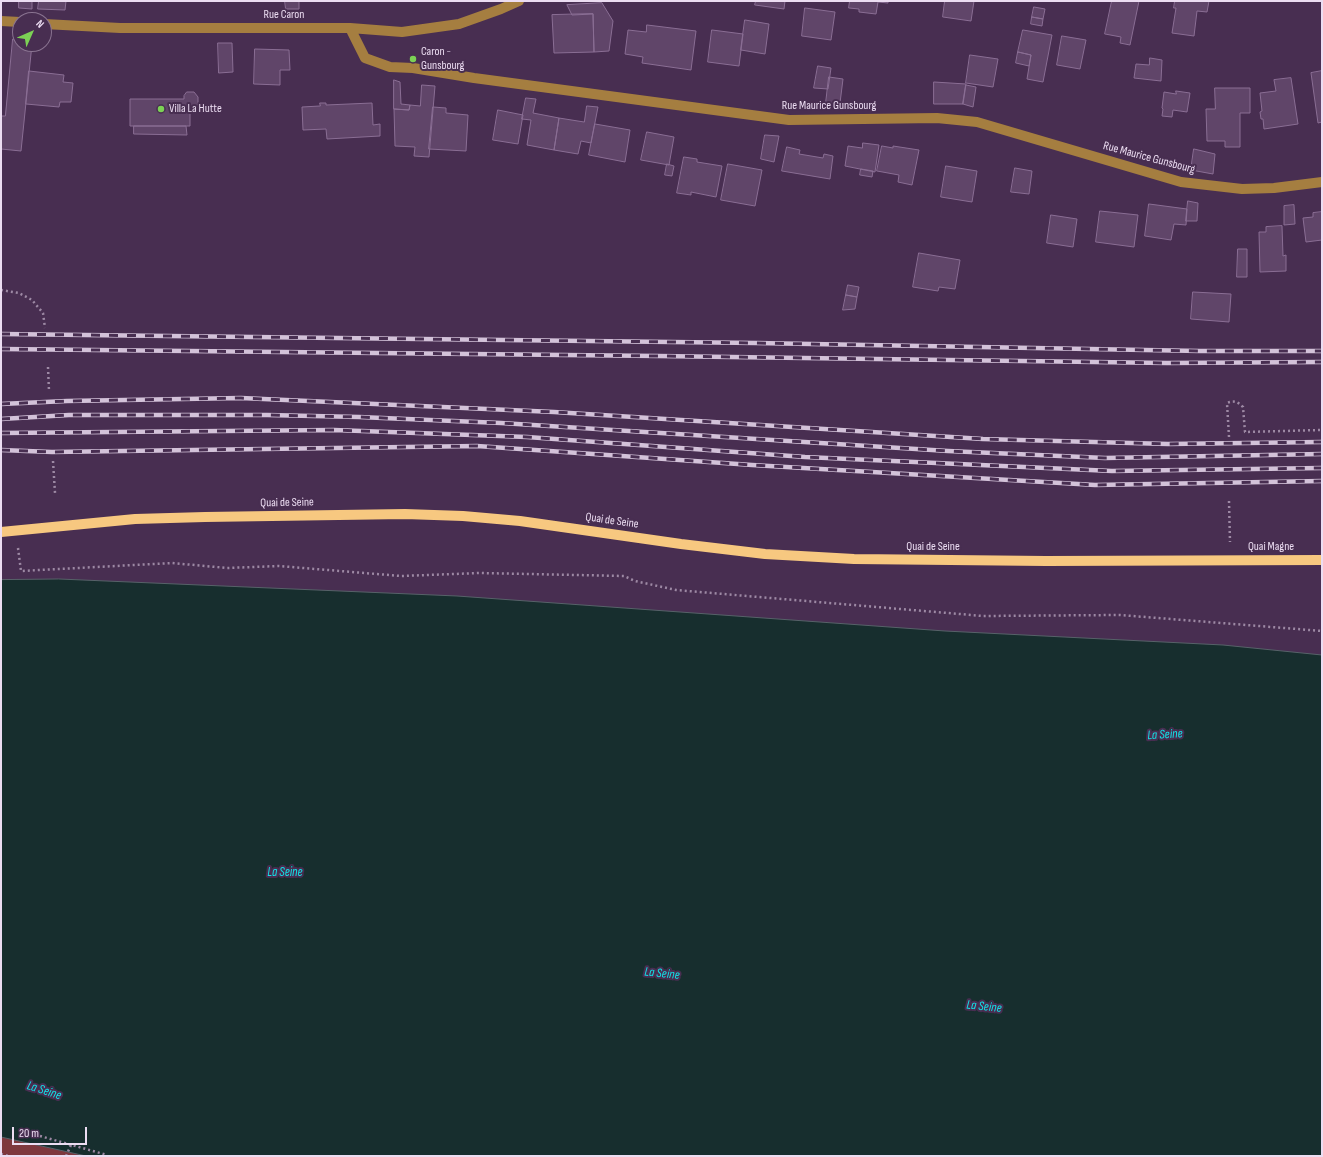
<!DOCTYPE html>
<html>
<head>
<meta charset="utf-8">
<style>
  body { margin:0 }
  #map { position:relative; width:1323px; height:1157px; overflow:hidden; background:#482e51; font-family:"Sofia Sans Condensed",sans-serif }
  canvas { display:block }
  .frame { position:absolute; inset:0; border:2px solid #ecddf2; pointer-events:none }
  .north { position:absolute; left:12px; top:12px; width:40px; height:40px; box-sizing:border-box; background:#482e51; border:1px solid #8a7491; border-radius:50%; rotate:45deg; font-size:11px; font-weight:700; line-height:16px; text-align:center; color:#ecddf2 }
  .north::after { content:''; display:block; margin:auto; width:14px; height:18px; background:#7cd155; clip-path:polygon(50% 0,100% 100%,50% 72%,0 100%) }
  .scale { position:absolute; left:12px; top:1127px; width:75px; height:18px; box-sizing:border-box; border:2px solid #ecddf2; border-top:0; padding-left:5px; font-size:12px; line-height:14px; white-space:nowrap; color:#ecddf2; -webkit-text-stroke:3px #482e51; paint-order:stroke }
</style>
</head>
<body>
<div id="map">
<canvas width="1323" height="1157"></canvas>
<div class="frame"></div>
<div class="north">N</div>
<div class="scale">20 m</div>
</div>
<script>
const ctx = document.querySelector('canvas').getContext('2d');
ctx.lineJoin = 'round';
function paint(path, color) { ctx.fillStyle = color; ctx.fill(path, 'evenodd'); }
function stroke(path, color, width, dash) { ctx.strokeStyle = color; ctx.lineWidth = width; ctx.lineCap = dash ? 'butt' : 'round'; ctx.setLineDash(dash || []); ctx.stroke(path); }
function label(font, color, halo, rows, align = 'center') {
  ctx.font = font + ' "Sofia Sans Condensed",sans-serif'; ctx.lineWidth = 4; ctx.setLineDash([]); ctx.textBaseline = 'middle'; ctx.strokeStyle = halo; ctx.fillStyle = color; for (const [text, x, y, turn = 0] of rows) {
    ctx.save(); ctx.translate(x, y); ctx.rotate((+turn || 0) * Math.PI / 180); ctx.textAlign = isNaN(turn) ? turn : align; if (halo) ctx.strokeText(text, 0, 0); ctx.fillText(text, 0, 0); ctx.restore();
  }
}
paint(new Path2D(`
  M1 1137 86 1156H1Z`), '#7e383e');
const water = new Path2D(`
  M59 579 457 596 945 631 1223 645 1322 655V1156H86L1 1137V580Z`);
paint(water, '#172e2e');
stroke(water, '#576269', 1);
const building = new Path2D(`
  M19 1H32V9L19 8Z
  M39 1H66L65 10 38 9Z
  M285 1H299V9H286Z
  M756 1H785L784 9 755 5Z
  M850 1H888V3L878 2 876 14 859 12V9L849 8Z
  M945 1H974L971 21 943 17Z
  M1112 1H1139L1130 45 1120 43 1121 37 1105 34Z
  M1175 1H1209L1207 12 1197 11 1194 36 1172 33 1176 8H1174Z
  M602 3 613 21 609 51 594 52 593 14 572 15 567 5Z
  M1034 7 1045 9 1043 19 1032 17Z
  M805 8 835 12 831 40 802 36Z
  M593 14 594 52 554 53 552 15Z
  M1032 17 1043 19 1042 26 1031 24Z
  M745 20 769 24 765 54 741 50Z
  M647 25 696 31 691 70 642 63 643 57 625 54 628 30 646 32Z
  M712 30 743 34 739 66 708 62Z
  M1023 30 1052 35 1043 82 1027 79 1031 55 1018 52Z
  M1062 36 1086 40 1080 69 1057 65Z
  M13 39H20V44H32L21 151 1 149V116H5Z
  M218 43H232L233 72 219 73Z
  M255 49 289 50 290 70H280V85L254 84Z
  M1018 52 1031 55 1029 66 1016 63Z
  M970 55 998 59 993 87 966 83Z
  M1150 58 1162 60 1161 81 1134 78 1136 64 1149 65Z
  M818 66 831 68 828 89 814 88Z
  M29 71 64 75 63 82 73 83 71 102H60L59 107 26 104Z
  M1322 71V122L1318 123 1311 73Z
  M829 77 843 79 840 103H826Z
  M1291 78 1298 124 1264 129 1263 119H1261L1260 112 1262 111 1260 93 1276 91 1274 80Z
  M394 80 400 82 401 104 410 105 409 110 394 109Z
  M934 82 966 84 963 104H934Z
  M422 85 435 86 429 157 414 156 415 147 395 146 394 109 409 110 410 105 420 106Z
  M966 85 976 87 973 107 963 104Z
  M1215 88H1250V113H1240V147H1225V141H1207L1206 109H1215Z
  M1176 91 1190 93 1187 112 1173 110 1172 117 1162 116 1163 109 1162 108 1164 92 1176 94Z
  M187 92H194L198 97V104L194 109H190V126H130V99H184V96Z
  M526 98 536 99 533 113 559 118 554 150 527 145 531 120 522 119Z
  M320 103H326V105L372 103 373 125 380 124V136L327 139 326 129 303 130 302 107 320 106Z
  M587 106 598 107 591 143 581 141 578 154 554 150 559 118 584 122Z
  M433 107 446 108V113L468 115 466 151 429 149Z
  M498 110 523 115 518 144 493 140Z
  M595 124 630 130 625 162 589 155Z
  M134 126H186L187 135 134 134Z
  M647 132 674 137 669 165 641 160Z
  M765 135 779 136 774 162 761 159Z
  M863 143 879 145 875 172 845 166 848 146 862 148Z
  M882 146 893 148V146L919 150 912 185 898 182 899 175 877 171Z
  M787 147 800 150 799 154 823 158 824 154 833 156 830 179 782 171Z
  M1194 149 1215 154 1213 174 1191 170Z
  M684 157 697 159V162L722 166 716 197 691 192V195L677 193Z
  M667 164 674 166 672 176 665 175Z
  M728 164 762 170 755 206 721 200Z
  M946 166 977 171 972 202 941 197Z
  M1015 168 1032 171 1029 194 1011 192Z
  M861 169 873 171 872 177 860 175Z
  M1188 201 1198 203 1197 221H1186Z
  M1149 204 1187 209 1186 225 1174 224 1171 240 1145 236Z
  M1294 205 1295 224 1284 225V206Z
  M1100 211 1138 215 1134 247 1096 242Z
  M1322 212V240L1306 242 1303 218 1313 217V213Z
  M1051 215 1077 219 1073 247 1047 243Z
  M1282 226 1283 256 1286 255V271L1260 272 1259 232H1266V227Z
  M1238 249H1247V277H1237Z
  M919 253 960 260 955 289 939 287 938 291 913 287Z
  M848 285 859 287 857 297 846 295Z
  M1193 292 1231 294 1229 322 1191 319Z
  M846 295 857 297 855 309 843 310Z`);
paint(building, '#604569');
stroke(building, '#8a6e94', 1);
stroke(new Path2D(`
  M1 290 19 293 32 300 43 313 45 328
  M48 367 49 391
  M1229 437 1227 403C1234 400 1238 402 1243 407L1245 432 1322 430
  M53 461 55 493
  M1229 501 1230 542
  M18 548 21 571 172 563 227 568 279 566 401 576 480 573 624 576 635 581 676 590 983 616 1120 615 1322 631
  M40 1136 107 1155
  M1 1154 9 1156
  M66 1156 71 1145`), '#9d89a4', 2.5, [2, 3]);
stroke(new Path2D(`
  M1 21 20 22
  M44 24 120 28H350L402 32 459 24 501 9 519 1
  M350 28 365 58 390 67 413 68 474 78 789 120 937 118 977 122 1181 182 1242 189 1274 188 1322 182`), '#a57e40', 10);
stroke(new Path2D(`
  M1 532 135 519 205 517 405 514 463 516 520 521 681 544 765 554 854 559 1046 561 1322 560`), '#f7c880', 10);
const rail = new Path2D(`
  M1 334 756 343 1200 351H1322
  M1 349 658 356 1167 363 1322 362
  M1 404 67 401 241 398 554 412 983 439 1168 444 1322 442
  M1 419 69 415H267L359 417 501 423 948 451 1105 458 1322 454
  M1 433 334 430 527 437 805 457 1112 471 1322 468
  M1 450 52 452 477 446 752 465 1095 485 1322 481`);
stroke(rail, '#d3c2d9', 4.5);
stroke(rail, '#482e51', 3, [9]);
for (const [x, y, r, color] of [
  [413,59,4,"#7cd155"],
  [161,109,4,"#7cd155"]
]) { const dot = new Path2D(); dot.arc(x, y, r, 0, 2 * Math.PI); ctx.fillStyle = color; ctx.fill(dot); stroke(dot, '#482e51', 1.5); }
label('12px', '#ecddf2', '#482e51', [
  ["Rue Caron",284,15],
  ["Rue Maurice Gunsbourg",829,106],
  ["Rue Maurice Gunsbourg",1149,158,15],
  ["Quai de Seine",287,503,-1],
  ["Quai de Seine",612,521,8],
  ["Quai de Seine",933,547],
  ["Quai Magne",1271,547]
]);
label('12px', '#ecddf2', '#482e51', [
  ["Caron -",421,52],
  ["Gunsbourg",421,66],
  ["Villa La Hutte",169,109]
], 'left');
label('italic 13px', '#11e4e8', '#482e51', [
  ["La Seine",1165,735,-3],
  ["La Seine",285,873],
  ["La Seine",662,974,6],
  ["La Seine",984,1007,6],
  ["La Seine",44,1091,18]
]);
</script>
</body>
</html>
